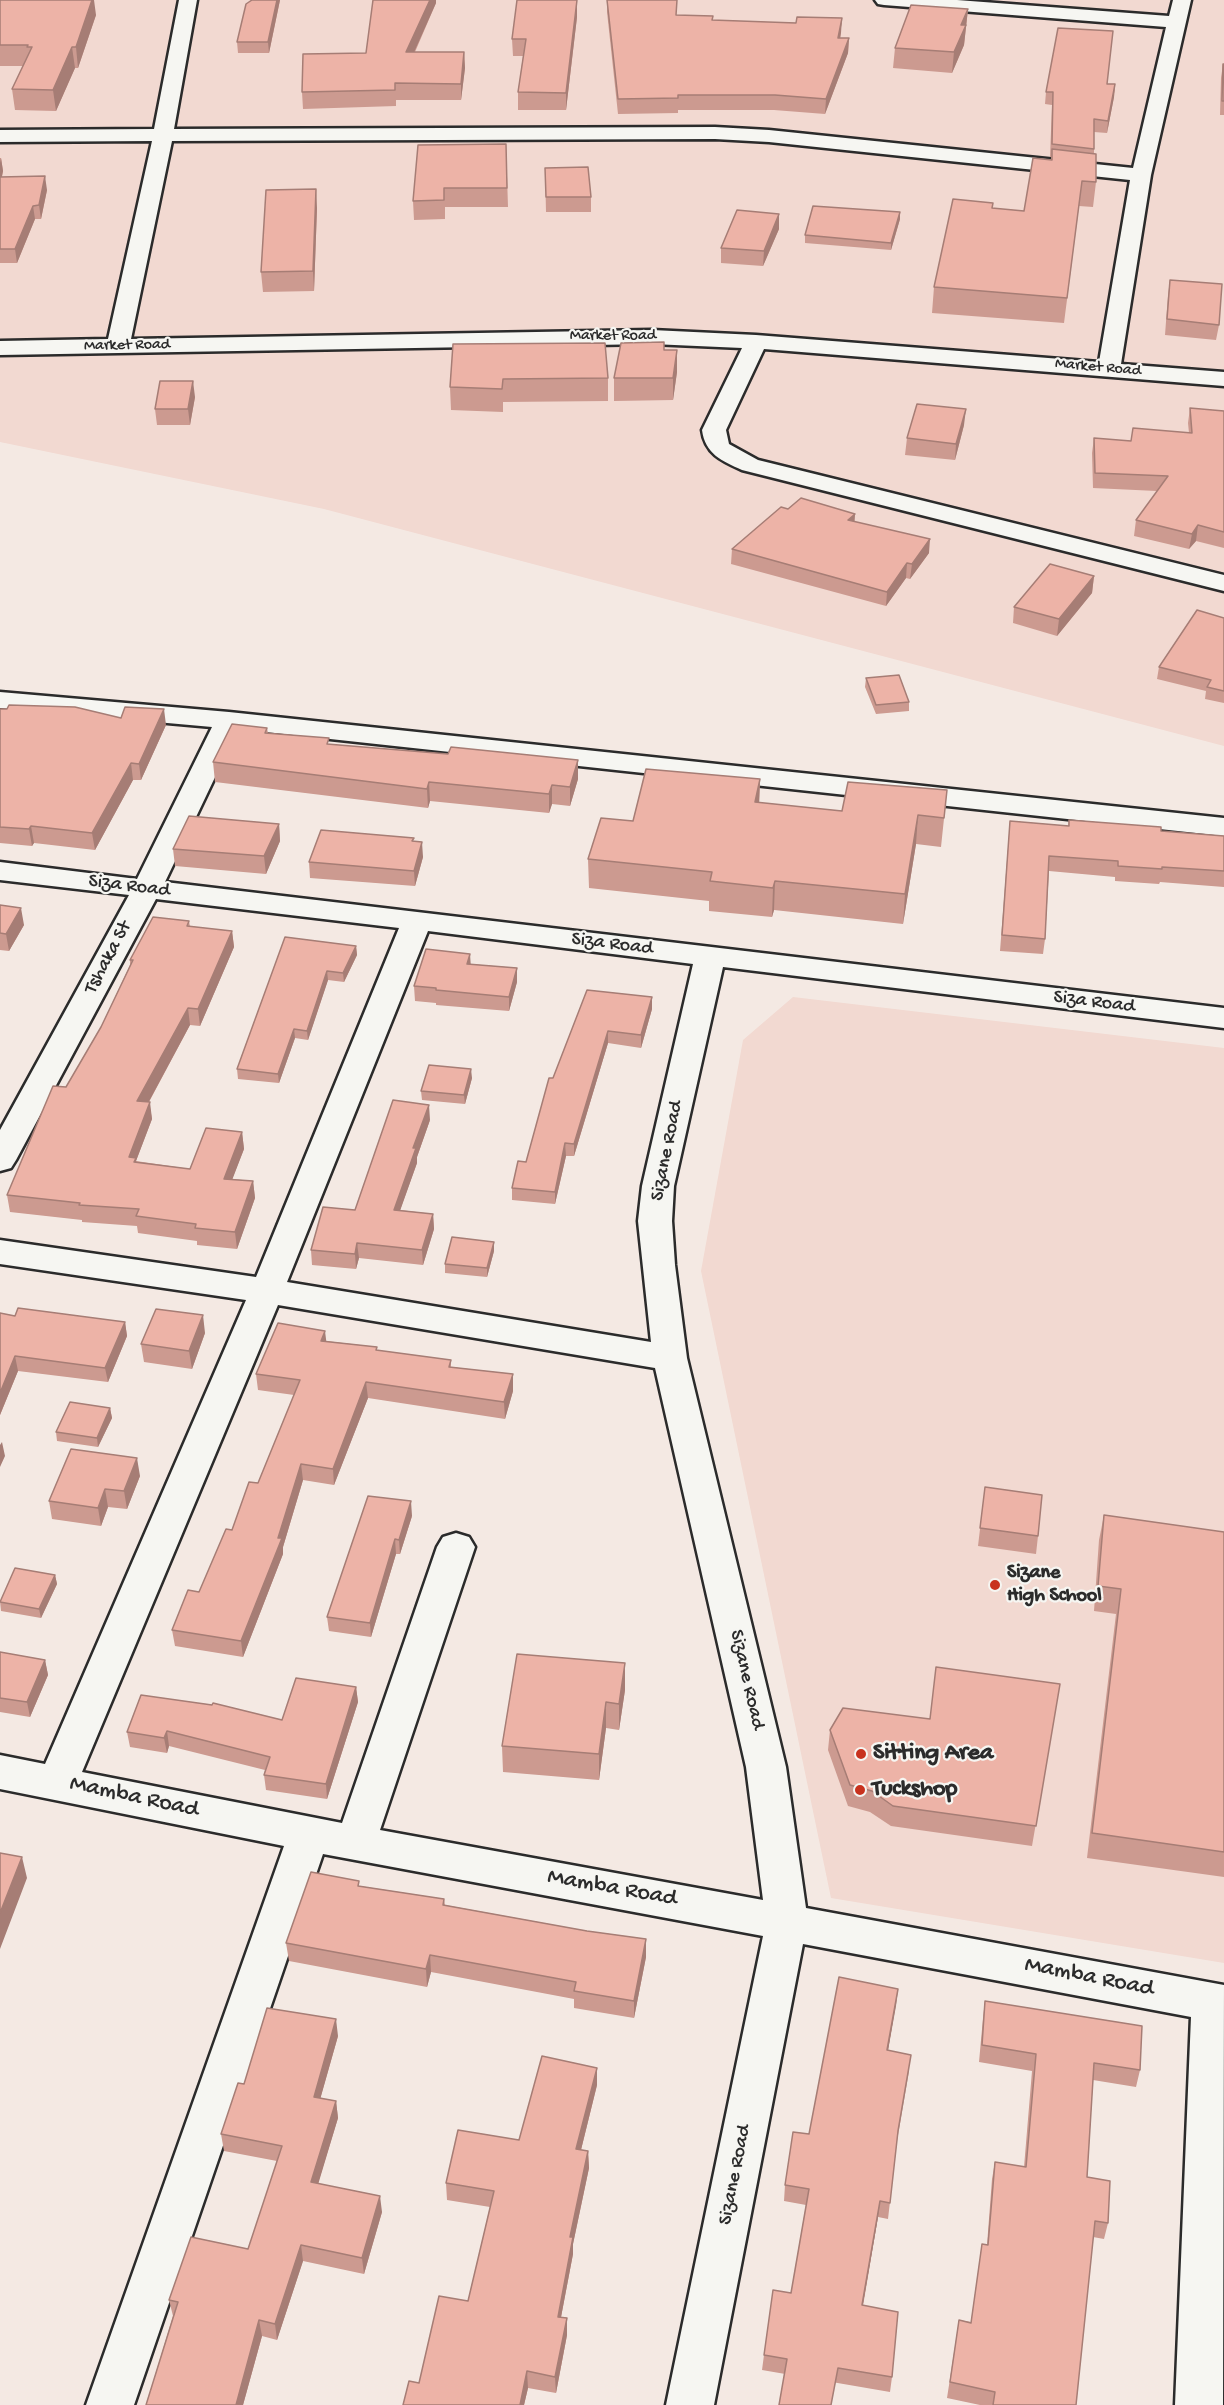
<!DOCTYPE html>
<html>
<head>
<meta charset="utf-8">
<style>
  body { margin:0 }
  canvas { display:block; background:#f4e9e3 }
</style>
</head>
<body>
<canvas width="1224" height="2405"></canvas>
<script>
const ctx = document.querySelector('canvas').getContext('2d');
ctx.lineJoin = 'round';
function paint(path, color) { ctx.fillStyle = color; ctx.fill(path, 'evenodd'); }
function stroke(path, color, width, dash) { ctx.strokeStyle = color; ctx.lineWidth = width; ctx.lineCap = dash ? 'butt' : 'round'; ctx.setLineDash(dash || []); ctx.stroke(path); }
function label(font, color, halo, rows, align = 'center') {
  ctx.font = font + ' "Gochi Hand",sans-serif'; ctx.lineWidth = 4.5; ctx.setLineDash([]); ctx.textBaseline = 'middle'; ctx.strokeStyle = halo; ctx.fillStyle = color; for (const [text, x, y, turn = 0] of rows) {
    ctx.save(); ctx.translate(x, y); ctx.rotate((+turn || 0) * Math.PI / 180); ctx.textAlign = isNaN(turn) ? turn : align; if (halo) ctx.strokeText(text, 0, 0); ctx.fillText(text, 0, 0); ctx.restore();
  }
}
paint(new Path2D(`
  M0 0H1224V746L324 509 0 442Z
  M793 997 1224 1048V1963L831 1898 701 1271 743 1040Z`), '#f2d9d1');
const minor = new Path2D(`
  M179 0H197L174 129 715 127 769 130 1133 168 1166 27 884 5 878 4 875 0H957L1169 16 1173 0H1191L1151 175 1121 364 1224 372V386L764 349 726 430 729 444 758 460 1224 575V591L742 470C722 461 705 454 702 430L742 348 652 344 0 355V341L108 339 152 141 0 142V130L154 129ZM715 139 769 142 1130 180 1099 362 756 335 652 330 131 339 172 141Z
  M0 692 229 712 1224 818V836L238 729 165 882 1224 1008V1028L723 967 674 1186 672 1221 675 1265 687 1358 786 1767 806 1908 1224 1985 1223 2405H1175L1191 2017 803 1944 714 2405H666L763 1936 323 1854 134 2405H86L284 1846 0 1789V1755L45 1764 246 1300 0 1264V1240L256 1277 399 928 156 899 16 1160 11 1168 0 1171V1130L129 895 0 880V862L137 879 212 727 0 708ZM428 931 693 964 642 1186 638 1221 651 1342 287 1282ZM278 1305 655 1368 746 1767 763 1900 380 1830 475 1547 469 1537 456 1533 443 1537 437 1547 342 1823 82 1772Z`);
stroke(minor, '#2b2b2b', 5);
paint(minor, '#f6f6f2');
paint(new Path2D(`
  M0 0 96 15 78 68H75L56 111 15 110 12 89 23 66H0Z
  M252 0H280L269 53H238L237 42Z
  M373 0H436V3L415 52H464L465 68 461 100H396V106L303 109 302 92 366 53Z
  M607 0 677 15 712 20 796 23 842 18 840 38H849L848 53 825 114 774 110H678V113L618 114 607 12Z
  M968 9 964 45 952 73 893 68 895 48Z
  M577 17 566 110H518V92L523 56H513L512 39Z
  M1223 64H1224V115H1220L1221 78Z
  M1107 84H1115L1114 97 1107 133 1094 132V153L1096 182 1093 207 1079 206 1064 323 932 313 934 287 992 208 1024 211 1051 160V157H1050L1052 105 1045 104 1046 92Z
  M506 144 508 207H445V219L414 220 413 201Z
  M0 158H1L3 171 2 177 47 190 41 219H35L17 263H0Z
  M545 168 591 197V212H546Z
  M317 208 314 291 263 292 261 272Z
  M900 212V219L891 250 805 243V235Z
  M779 214V229L763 266 721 263V248Z
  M1170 280 1219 325 1216 340 1165 335 1168 295Z
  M453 344 608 378V401L503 402V412L451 410 450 387Z
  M664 350H677V372L673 400 614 401V378Z
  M195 397 190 425H157L155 409Z
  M1190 408 1224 411V548L1196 541 1189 549 1134 536 1136 520 1157 491 1093 488 1092 453 1094 438 1131 441 1189 433 1188 423Z
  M964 425 955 460 905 455 907 438Z
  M788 509 855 514 854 522 929 553 910 579 906 578 886 606 731 564 732 549Z
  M1094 576 1092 593 1057 636 1013 623 1014 607Z
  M1224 618V703L1205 699 1206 691 1157 679 1159 667Z
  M866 678 909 702V711L876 714 865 687Z
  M0 709 121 718 166 725 141 780H133L95 850 34 843 32 846 0 843Z
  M267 728 268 733 330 744 578 779 570 806 552 804 549 813 430 801 428 808 215 782 213 762Z
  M760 779 759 803 842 811 947 790 941 847 916 844 903 924 774 910 772 917 709 911V901L589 888 588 859Z
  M1069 820 1161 831 1224 836V887L1160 882 1159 884 1115 881V877L1049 871 1045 939 1043 954 1000 951 1010 821 1068 826Z
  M279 824 280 841 266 874 175 866 173 849Z
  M414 841 423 857 415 886 310 878 309 862Z
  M0 905 24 925 9 951 0 950Z
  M189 921 190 927 232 931 234 947 200 1026 190 1025 149 1102 152 1119 136 1161 190 1169 242 1132 244 1149 232 1179 253 1181 255 1198 237 1249 197 1245V1241L138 1233 137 1226 82 1222V1220L10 1212 7 1195 66 1087 101 1027 130 965V960Z
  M285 937 356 946 357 955 344 982 328 980 308 1040 295 1038 279 1083 238 1079 237 1069Z
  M470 954V964L517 968V982L509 1011 436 1005V1003L415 1001 414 986Z
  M587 990 652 997V1009L641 1048 608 1043 574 1156H566L555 1204 512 1200V1188L526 1162 553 1078Z
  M472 1078 465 1104 422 1100 421 1091Z
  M430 1120 417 1157V1163L400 1210 433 1214 434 1229 423 1265 359 1258 356 1269 312 1265 311 1250 355 1210Z
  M494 1251 487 1277 445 1273V1264Z
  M0 1313 15 1316 125 1322 127 1336 108 1382 18 1371 0 1415Z
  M205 1333 192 1369 144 1362 141 1344Z
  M326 1341 377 1347V1351L451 1360V1367L513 1374V1391L505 1419 368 1398 334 1485 303 1480 283 1547V1554L243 1657 175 1646 172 1630 199 1592 258 1483 294 1395 258 1390 256 1374Z
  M110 1408 112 1418 98 1447 57 1441 56 1432Z
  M140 1476 127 1509 108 1507 101 1526 52 1519 49 1501Z
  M985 1487 1038 1536 1036 1554 978 1546Z
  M1104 1515 1224 1532V1877L1087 1858 1116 1614 1094 1611 1099 1540Z
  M412 1516 400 1554H396L371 1637 329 1631 327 1617Z
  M55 1575 57 1584 41 1618 1 1611 0 1601Z
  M0 1652 45 1660 48 1675 30 1717 0 1712Z
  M1060 1684 1032 1846 891 1826 870 1812 848 1806 828 1750 830 1730 930 1719Z
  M356 1687 358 1702 327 1799 266 1790 264 1775 265 1770 169 1746 167 1753 130 1747 127 1732 282 1720Z
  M625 1690 619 1730 606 1728 599 1780 503 1772 502 1746Z
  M360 1886 444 1899 445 1905 587 1931 646 1939V1957L634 2018 574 2008V1999L431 1972 427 1987 289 1961 286 1943Z
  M898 1989 888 2051 909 2071 897 2141 888 2219 878 2217 863 2306 892 2377 890 2392 762 2370 764 2355 791 2293 806 2205 784 2201 785 2185 809 2134Z
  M985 2001 1140 2070 1136 2087 1093 2080 1087 2177 1108 2223 1104 2239 1093 2237 1076 2405H980L947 2398 959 2320 971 2322 982 2244 987 2245 992 2179 995 2162 1024 2167 1032 2071 979 2062 983 2018Z
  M338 2036 320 2099 336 2101 338 2118 318 2183 382 2212 364 2274 303 2261 277 2340 262 2336 243 2405H146L173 2316 169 2300 248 2249 277 2161 224 2151 221 2134 244 2084Z
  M597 2085 581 2150 588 2151 589 2168 573 2244V2254L561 2317 567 2318V2335L556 2393 528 2388 524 2405H403L419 2383 468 2301 490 2207 447 2200 446 2183 519 2140Z`), '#cc9a90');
paint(new Path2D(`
  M92 0H94L96 15 78 68 76 47Z
  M277 0H280L269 53 268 42Z
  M430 0H436V3L407 68 406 52Z
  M577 0V17L566 110V93Z
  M968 9 964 45 952 73 954 52 961 25Z
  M842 18 841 33 838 52V38Z
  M849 38 848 53 825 114 826 99Z
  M72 47 75 68 56 111 53 90Z
  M464 52 465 68 461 100V84Z
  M1115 84 1114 97 1107 133 1108 121Z
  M1 158 3 171 0 185V163Z
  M45 176 47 190 41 219 39 205Z
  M316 189 317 208 314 291 313 271Z
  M33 206 35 219 17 263 15 249Z
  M900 212V219L891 250V243Z
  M779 214V229L763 266 764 251Z
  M677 350V372L673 400V378Z
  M193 381 195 397 190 425 188 409Z
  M966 409 964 425 955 460 956 444Z
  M855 514 854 529 848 520Z
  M1198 525 1196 541 1189 549 1192 534Z
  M930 539 929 553 910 579 912 564Z
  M907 563 906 578 886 606 887 592Z
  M1094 576 1092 593 1057 636 1059 619Z
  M164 709 166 725 141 780 139 764Z
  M578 760V779L570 806V787Z
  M131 763 133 780 95 850 92 833Z
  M760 779 759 807 755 802Z
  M429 782 430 801 428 808 427 789Z
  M552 785V804L549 813V794Z
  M918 815 916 844 903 924 905 894Z
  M279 824 280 841 266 874 264 856Z
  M31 826 34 843 32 846 29 829Z
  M422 842 423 857 415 886 414 871Z
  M775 881 774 910 772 917 773 888Z
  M21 908 24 925 9 951 6 934Z
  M232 931 234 947 200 1026 198 1009Z
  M356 946 357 955 344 982 343 973Z
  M470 954 471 968 467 964Z
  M517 968V982L509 1011V997Z
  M327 971 328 980 308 1040 307 1031Z
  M652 997V1009L641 1048V1035Z
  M188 1008 190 1025 140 1118 137 1101Z
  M294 1029 295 1038 279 1083 278 1074Z
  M608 1031V1043L574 1156V1144Z
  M471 1069 472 1078 465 1104 464 1095Z
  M150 1102 152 1119 136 1161 138 1175 129 1157Z
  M429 1105 430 1120 417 1157V1163L395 1225 394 1210 413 1148Z
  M242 1132 244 1149 226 1196 224 1179Z
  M565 1143 566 1156 555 1204V1192Z
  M253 1181 255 1198 237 1249 235 1232Z
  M433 1214 434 1229 423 1265 422 1250Z
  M494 1242V1251L487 1277V1268Z
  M357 1243 359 1258 356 1269 355 1254Z
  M203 1315 205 1333 192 1369 189 1351Z
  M125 1322 127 1336 108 1382 105 1368Z
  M325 1331 327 1347 321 1341Z
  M15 1356 18 1371 0 1415V1393Z
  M513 1374V1391L505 1419 504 1402Z
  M366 1382 368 1398 334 1485 333 1469Z
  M110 1408 112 1418 98 1447 97 1438Z
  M2 1442 5 1456 0 1467V1445Z
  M137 1458 140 1476 127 1509 124 1491Z
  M301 1464 303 1480 283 1547V1554L243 1657 241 1641 278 1538Z
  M105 1489 108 1507 101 1526 98 1508Z
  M411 1501 412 1516 400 1554 399 1540Z
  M395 1539 396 1554 371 1637 370 1623Z
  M55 1575 57 1584 41 1618 39 1609Z
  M45 1660 48 1675 30 1717 27 1702Z
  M625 1663V1690L619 1730V1704Z
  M356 1687 358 1702 327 1799 326 1784Z
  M606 1702V1728L599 1780V1754Z
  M167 1731 169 1746 167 1753 164 1738Z
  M22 1857 27 1878 0 1949V1913Z
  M646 1939V1957L634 2018V2001Z
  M430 1955 431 1972 427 1987 426 1969Z
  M898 1989 896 2006 885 2067 887 2050Z
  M336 2019 338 2036 316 2114 314 2097Z
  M597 2068V2085L577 2166 576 2149Z
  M336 2101 338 2118 314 2198 311 2182Z
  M588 2151 589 2168 573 2244V2254L558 2333V2317L570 2237Z
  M380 2196 382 2212 364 2274 362 2258Z
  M880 2201 878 2217 860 2321 862 2305Z
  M301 2245 303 2261 277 2340 275 2324Z
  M567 2318V2335L556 2393 555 2377Z
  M259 2320 262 2336 243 2405H236Z
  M527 2371 528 2388 524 2405H520Z`), '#a67d75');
const building = new Path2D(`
  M0 0H92L76 47H72L53 90 12 89 32 47H27L28 45H0Z
  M252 0H277L268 42H237L246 4Z
  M373 0H430L406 52H464L461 84 395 83V90L302 92 303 54 366 53Z
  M517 0H577L566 93 518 92 526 39H512Z
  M607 0H677L676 15 713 16 712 20 796 23 797 17 842 18 838 38H849L826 99 775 95H678V98L618 99Z
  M911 5 968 9 961 25H966L954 52 895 48Z
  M1058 28 1113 31 1107 84H1115L1108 121 1094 119V149L1052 144 1053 92H1046Z
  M1223 64H1224V101H1222Z
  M506 144 507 188H444V200L413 201 418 145Z
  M1052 149 1096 154V182L1082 181 1067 298 934 287 953 199 993 203 992 208 1024 211 1033 158 1052 160Z
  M588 167 591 197H546L545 168Z
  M45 176 39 205 33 206 15 249H0V177Z
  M316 189 313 271 261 272 266 190Z
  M813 206 900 212 891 243 805 235Z
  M737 210 779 214 764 251 721 248Z
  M1170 280 1222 284 1219 325 1167 319Z
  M664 342V350H677L673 378H614L621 343Z
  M605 343 608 378 503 379 502 389 450 387 453 344Z
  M160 381H193L188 409H155Z
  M917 404 966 409 956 444 907 438Z
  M1190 408 1224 411V532L1198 525 1192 534 1136 520 1168 476 1095 473 1094 438 1131 441 1133 428 1192 433Z
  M801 498 855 514 848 520 930 539 912 564 907 563 887 592 732 549 781 507 788 509Z
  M1050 564 1094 576 1059 619 1014 607Z
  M1197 610 1224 618V691L1207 687 1211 680 1159 667Z
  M899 675 909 702 876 705 866 678Z
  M9 705 75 707 121 718 125 707 164 709 139 764 131 763 92 833 31 826 29 829 0 827V709H7Z
  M232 724 267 728 265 733 329 738 327 744 448 754 451 747 578 760 570 787 552 785 549 794 429 782 427 789 213 762Z
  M646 769 760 779 755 802 842 811 848 782 947 790 944 818 918 815 905 894 775 881 773 888 710 881 712 872 588 859 601 818 633 821Z
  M189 816 279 824 264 856 173 849Z
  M1069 820 1161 827V831L1224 836V871L1162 867V869L1118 866V861L1049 856 1045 939 1002 935 1010 821 1069 826Z
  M321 830 414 838 412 841 422 842 414 871 309 862Z
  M0 905 21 908 6 934 0 933Z
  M153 917 189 921 187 926 232 931 198 1009 188 1008 137 1101 150 1102 129 1157 136 1158 134 1162 190 1169 206 1128 242 1132 224 1179 253 1181 235 1232 195 1228 196 1224 136 1216 139 1209 79 1205 80 1203 7 1195 53 1086 66 1087 101 1027 133 960H130Z
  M285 937 356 946 343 973 327 971 307 1031 294 1029 278 1074 237 1069Z
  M426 949 470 954 467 964 517 968 509 997 436 990V988L414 986Z
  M587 990 652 997 641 1035 608 1031 574 1144 565 1143 555 1192 512 1188 518 1161 526 1162 549 1078H553Z
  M429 1065 471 1069 464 1095 421 1091Z
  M393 1100 429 1105 413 1148H416L394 1210 433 1214 422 1250 357 1243 355 1254 311 1250 323 1207 355 1210Z
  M452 1237 494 1242 487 1268 445 1264Z
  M18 1308 125 1322 105 1368 15 1356 0 1393V1313L15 1316Z
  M156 1309 203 1315 189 1351 141 1344Z
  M278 1323 325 1331 321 1341 377 1347 376 1350 451 1360 449 1367 513 1374 504 1402 366 1382 333 1469 301 1464 278 1538H282L241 1641 172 1630 188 1590 199 1592 226 1529 232 1530 249 1482 258 1483 300 1380 256 1374Z
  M70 1402 110 1408 97 1438 56 1432Z
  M71 1449 137 1458 124 1491 105 1489 98 1508 49 1501Z
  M985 1487 1042 1495 1038 1536 980 1528Z
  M368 1496 411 1501 399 1540 395 1539 370 1623 327 1617Z
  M1104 1515 1224 1532V1852L1092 1833 1121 1589 1098 1586Z
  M15 1568 55 1575 39 1609 0 1602Z
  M0 1652 45 1660 27 1702 0 1698Z
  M517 1654 625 1663 619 1704 606 1702 599 1754 502 1746Z
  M936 1667 1060 1684 1036 1826 893 1806 872 1791 850 1785 830 1730 843 1708 930 1719Z
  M296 1678 356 1687 326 1784 264 1775 270 1757 167 1731 164 1738 127 1732 141 1695 212 1705 213 1703 282 1720Z
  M0 1853 22 1857 0 1913Z
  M311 1872 359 1881 358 1886 444 1899 443 1905 587 1931 646 1939 634 2001 574 1991 576 1982 430 1955 426 1969 286 1943Z
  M839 1977 898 1989 887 2050 911 2055 898 2131 890 2203 880 2201 862 2305 898 2312 892 2377 838 2368 831 2405H779L787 2359 764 2355 773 2290 791 2293 809 2189 785 2185 793 2132 809 2134Z
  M985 2001 1142 2026 1140 2070 1094 2063 1087 2177 1110 2181 1108 2223 1095 2221 1076 2405H993L995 2392 950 2382 959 2320 971 2323 982 2244 988 2245 995 2162 1026 2167 1036 2054 982 2045Z
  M267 2008 336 2019 314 2097 336 2101 311 2182 380 2196 362 2258 301 2245 275 2324 259 2320 236 2405H146L178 2302 169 2300 191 2237 248 2249 282 2146 221 2134 238 2083 244 2084Z
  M542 2056 597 2068 576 2149 588 2151 570 2237H573L558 2317 567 2318 555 2377 527 2371 520 2405H403L409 2381 419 2383 439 2296 468 2301 494 2191 446 2183 458 2130 519 2140Z`);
paint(building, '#edb3a7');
stroke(building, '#a67d75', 1.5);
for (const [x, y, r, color] of [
  [995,1585,6,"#c8321e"],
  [861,1754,6,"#c8321e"],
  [860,1790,6,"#c8321e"]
]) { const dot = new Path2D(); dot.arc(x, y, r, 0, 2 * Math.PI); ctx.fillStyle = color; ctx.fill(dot); stroke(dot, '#f6f6f2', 2); }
label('16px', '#2b2b2b', '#f6f6f2', [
  ["Market Road",613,337],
  ["Market Road",127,346,-1],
  ["Market Road",1098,368,5]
]);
label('20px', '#2b2b2b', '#f6f6f2', [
  ["Siza Road",129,887,7],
  ["Siza Road",612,945,7],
  ["Tshaka St",109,958,-62],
  ["Siza Road",1094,1003,7],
  ["Sizane Road",668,1151,-79],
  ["Sizane Road",746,1680,77],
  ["Sizane Road",736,2175,-79]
]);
label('bold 20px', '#2b2b2b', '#f6f6f2', [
  ["Sizane",1007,1574],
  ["High School",1007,1597]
], 'left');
label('bold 24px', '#2b2b2b', '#f6f6f2', [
  ["Sitting Area",873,1754],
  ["Tuckshop",872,1790]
], 'left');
label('24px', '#2b2b2b', '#f6f6f2', [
  ["Mamba Road",134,1798,12],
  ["Mamba Road",612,1889,10],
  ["Mamba Road",1089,1978,11]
]);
</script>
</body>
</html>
